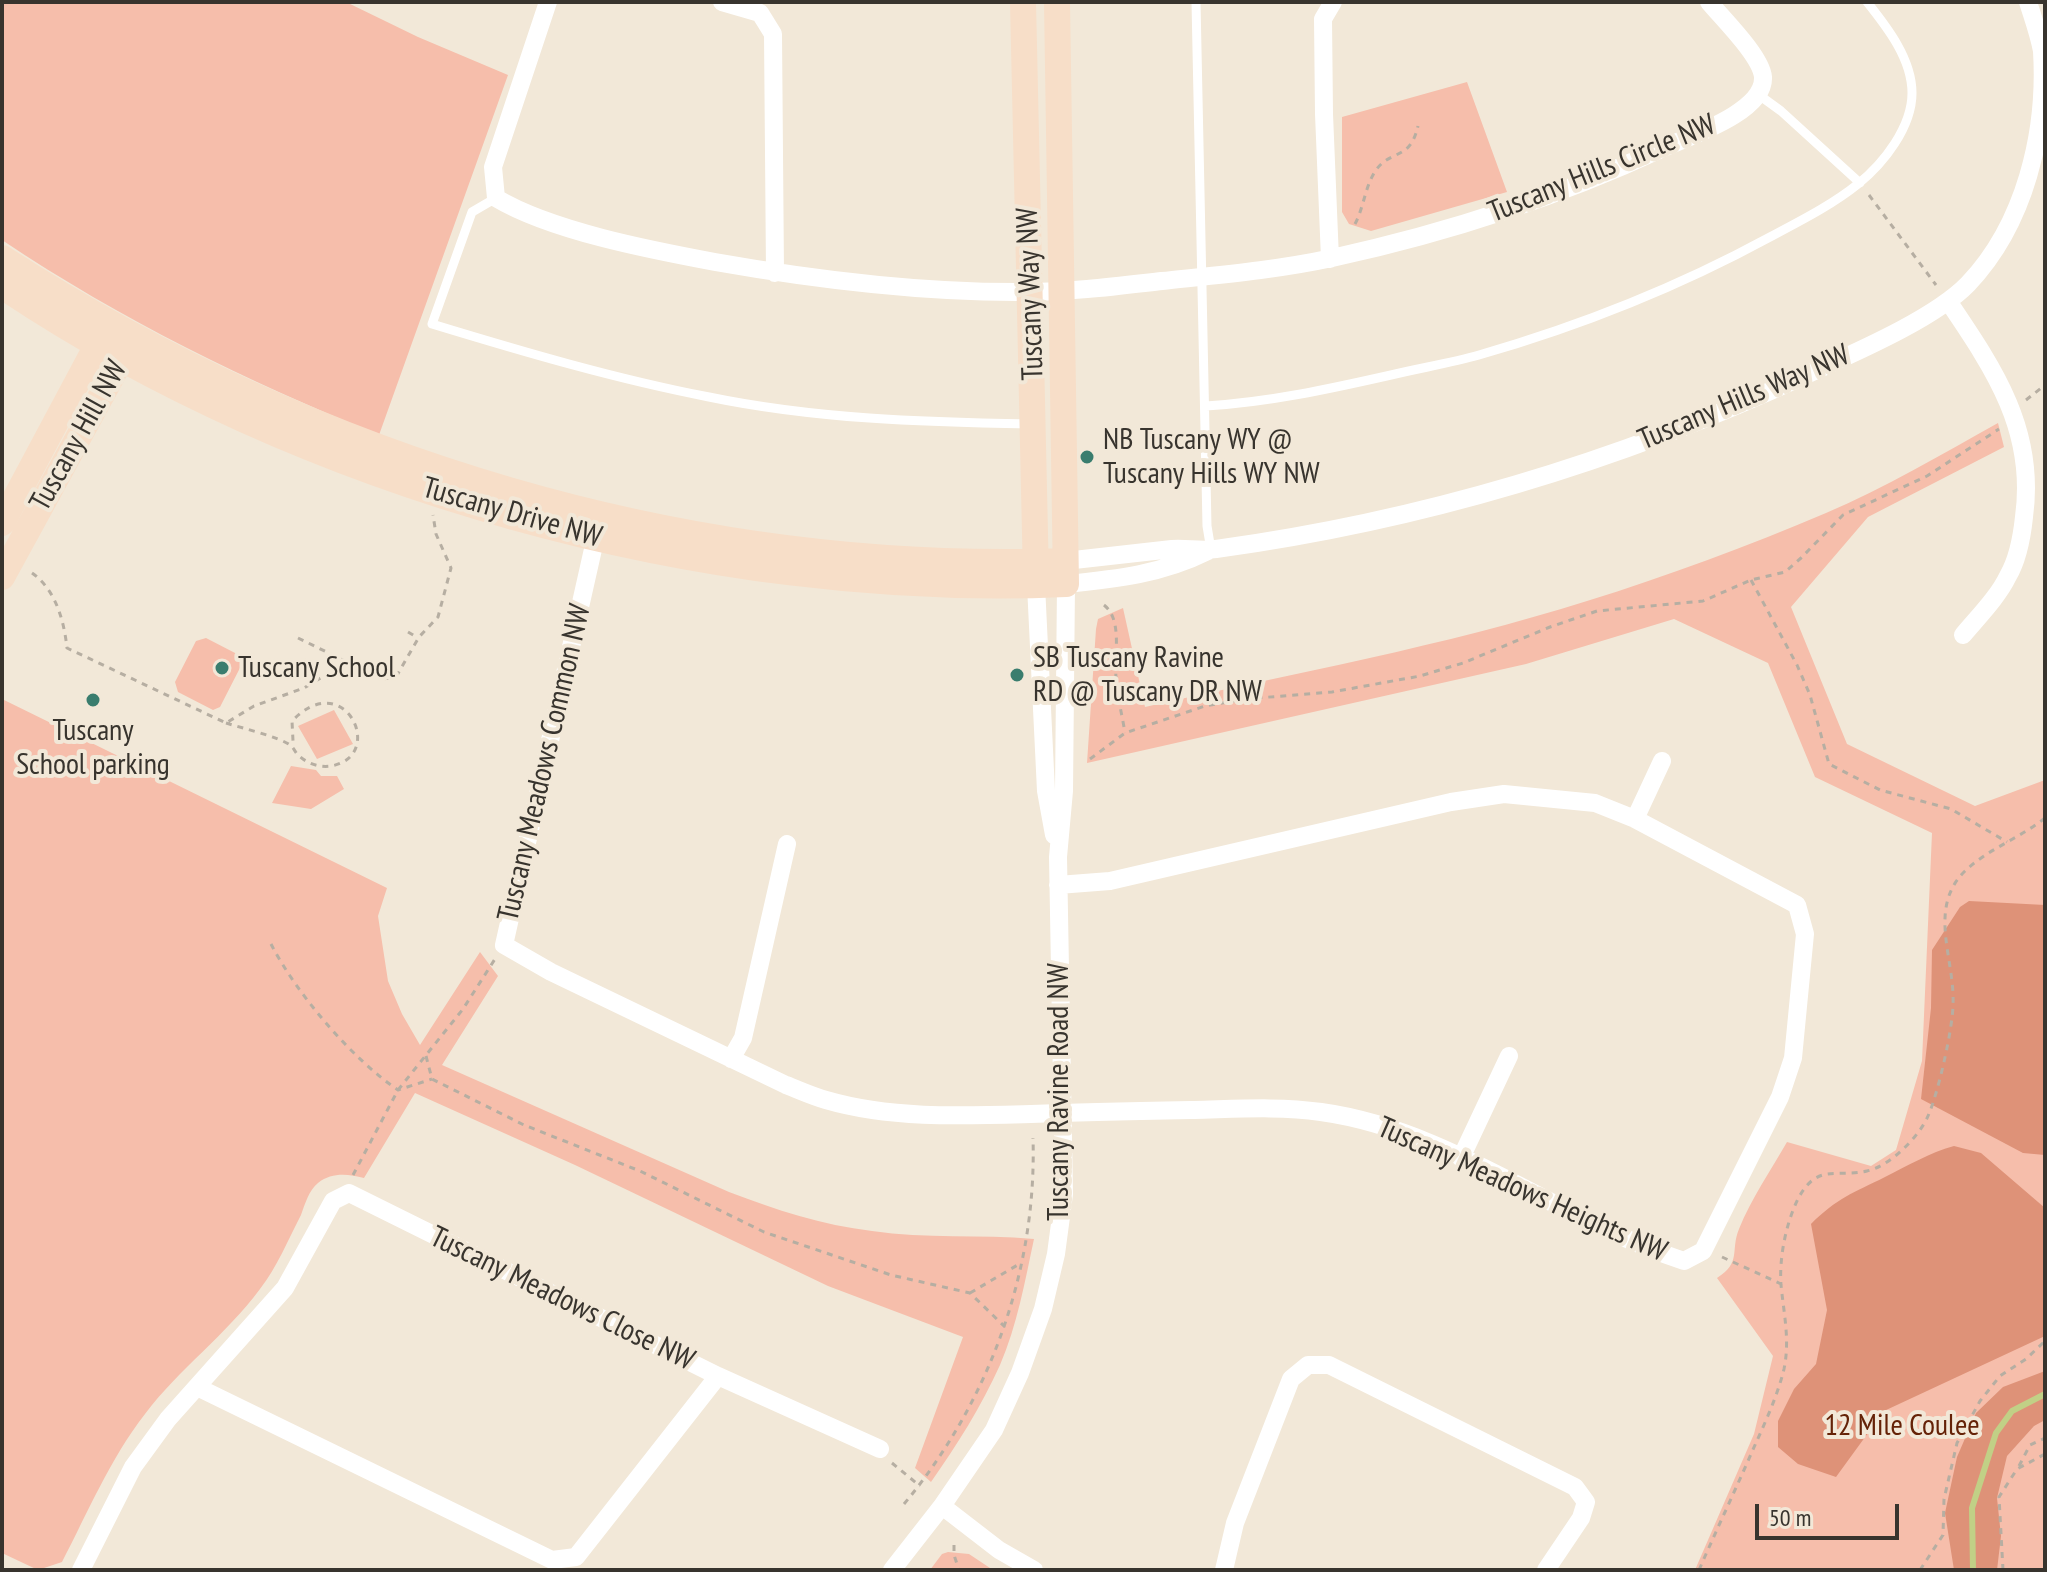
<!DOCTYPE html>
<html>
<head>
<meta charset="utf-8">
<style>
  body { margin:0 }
  #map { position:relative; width:2047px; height:1572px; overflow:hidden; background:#f2e8d8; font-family:"PT Sans Narrow",sans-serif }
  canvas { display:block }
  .frame { position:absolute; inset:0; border:4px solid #38342e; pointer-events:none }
  .scale { position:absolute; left:1755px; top:1504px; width:144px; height:36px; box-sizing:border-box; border:4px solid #38342e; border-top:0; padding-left:10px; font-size:24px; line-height:28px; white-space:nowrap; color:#38342e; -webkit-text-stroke:6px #f2e8d8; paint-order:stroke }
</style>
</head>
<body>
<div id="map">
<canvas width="2047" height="1572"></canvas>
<div class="frame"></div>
<div class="scale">50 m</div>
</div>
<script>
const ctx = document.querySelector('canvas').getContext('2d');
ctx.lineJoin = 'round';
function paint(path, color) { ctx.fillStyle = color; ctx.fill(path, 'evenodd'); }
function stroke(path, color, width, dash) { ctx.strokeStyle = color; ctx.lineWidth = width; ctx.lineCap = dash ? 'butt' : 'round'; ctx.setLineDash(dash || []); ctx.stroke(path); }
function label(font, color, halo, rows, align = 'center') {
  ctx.font = font + ' "PT Sans Narrow",sans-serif'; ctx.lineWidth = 8; ctx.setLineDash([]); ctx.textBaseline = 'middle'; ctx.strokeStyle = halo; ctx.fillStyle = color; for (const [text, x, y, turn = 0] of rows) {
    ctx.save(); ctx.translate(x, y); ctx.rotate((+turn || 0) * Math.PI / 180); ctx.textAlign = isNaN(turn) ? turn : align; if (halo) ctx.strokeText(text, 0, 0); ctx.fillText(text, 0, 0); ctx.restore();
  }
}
paint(new Path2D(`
  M2 2H346L418 37 508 75 379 435C245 380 123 321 2 240Z
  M1467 82 1507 192 1371 231 1349 224 1342 212V117Z
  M1998 423 2004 447 1868 517 1791 607 1847 744 1975 806 2045 780V1570H1695L1754 1434 1773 1356 1717 1278C1742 1262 1730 1251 1739 1229 1751 1199 1771 1170 1787 1142L1871 1166 1896 1150 1922 1061 1932 833 1815 777 1768 663 1674 619 1526 664 1087 763 1096 629 1098 619 1123 608 1145 707C1291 674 1445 646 1587 601 1668 576 1748 546 1826 513 1885 488 1942 454 1998 423Z
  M206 638 237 654 242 664 220 707 213 710 178 692 175 682 196 641Z
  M2 699 387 888 378 916 388 981 402 1014 420 1045 480 952 498 976 442 1065 729 1192C776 1210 822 1225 872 1231 926 1239 980 1234 1034 1239 1025 1281 1017 1326 1000 1365 981 1407 957 1445 931 1482L915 1468 963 1337 828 1286 575 1165 415 1093 364 1178C348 1174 332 1172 318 1183 309 1190 305 1204 301 1215 288 1240 277 1267 260 1289 226 1335 179 1369 145 1414 110 1459 88 1512 62 1562L38 1570 2 1553Z
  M334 710 353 744 317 759 298 726Z
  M291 766 316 770 321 776H337L344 789 311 809 272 803Z
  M948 1552 969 1554 993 1570H930L942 1554Z`), '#f6beab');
paint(new Path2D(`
  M1969 901 2045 905V1155L2023 1153 1921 1099 1931 1008 1932 950 1960 907Z
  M1954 1146 1981 1153 2045 1208V1336L1884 1411 1836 1477 1798 1464 1778 1447V1421L1794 1389 1816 1364 1827 1310 1811 1224C1837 1198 1853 1193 1885 1177 1909 1165 1929 1153 1954 1146Z
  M2045 1371V1420L2034 1426 2007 1456 1997 1498 2001 1536 1997 1570H1954L1945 1513 1957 1457 1976 1413 2003 1387Z`), '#de9278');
stroke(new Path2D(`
  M1973 1570 1972 1508 1996 1433 2012 1411 2045 1394`), '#c1d086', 6);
stroke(new Path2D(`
  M1869 195 1936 285
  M1355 224C1364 207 1365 186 1376 170 1391 149 1410 161 1418 126
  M2026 400 2045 385
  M32 573C56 590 64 621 67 648L226 723 254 706 304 688 352 659
  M1751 580 1797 665 1810 695 1829 764 1880 790 1951 809 2007 842
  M1104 605C1123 620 1114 655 1116 677 1117 696 1122 714 1125 733
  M408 632 418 638
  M298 638 382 679 396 677 419 637 438 617 451 568 436 534 433 515
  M226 723C242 728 279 737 290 745 294 748 295 752 298 755 311 767 328 770 343 762 380 743 341 670 292 721L293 741 291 745
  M1090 759 1125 733 1205 706 1245 699 1332 692 1420 676 1463 663 1550 627 1597 611 1703 601 1751 580 1785 572 1801 558 1843 515 1927 476 1999 429
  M271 944C296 993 352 1059 398 1090L432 1079
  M426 1056 432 1079 524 1125 640 1171 764 1232 891 1275 970 1293 1005 1327
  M353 1175 398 1090 463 1009 495 959
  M1722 1257 1781 1284
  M970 1293 1021 1263
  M892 1463 920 1486
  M2019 1466 2030 1445 2045 1438
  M904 1504C989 1402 1037 1271 1033 1138
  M954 1545V1555L959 1570
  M1699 1570C1716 1531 1734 1493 1751 1454 1763 1427 1777 1398 1784 1369 1790 1340 1784 1315 1781 1285 1779 1258 1786 1222 1799 1197 1818 1163 1836 1178 1867 1171 1890 1166 1919 1137 1928 1116 1938 1094 1953 1028 1953 1004 1955 959 1927 908 1965 871 1988 849 2020 838 2045 818
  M1920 1570 1943 1535 1944 1499 1957 1443 1980 1401 2000 1376 2026 1359 2045 1341
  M2003 1570 1999 1497 2017 1469 2045 1454`), '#b6aea2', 3, [6, 6]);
stroke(new Path2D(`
  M1196 2 1207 526 1211 550
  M1759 95 1781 111 1860 183
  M496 198 472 212 432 324C524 352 616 379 709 397 815 419 923 422 1031 424
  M1206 406C1270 402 1329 389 1391 375 1420 368 1451 363 1479 355 1580 326 1678 287 1770 237 1800 221 1832 205 1858 184 1884 163 1912 127 1912 93 1912 59 1887 27 1867 2`), '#fff', 9);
stroke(new Path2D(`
  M548 2 493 167 496 198C551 231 651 250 715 262 817 280 922 293 1027 292 1072 292 1118 286 1162 281 1218 275 1277 270 1332 258 1446 233 1558 197 1663 148 1690 136 1765 112 1763 77 1761 56 1723 19 1709 2
  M722 2 760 13 773 34 775 273
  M1330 259 1324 114 1323 19 1333 2
  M1948 301C1994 369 2036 430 2024 517 2022 536 2018 559 2008 576 1998 597 1978 617 1963 635
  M598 527 504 945 551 972 786 1085C799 1090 812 1096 826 1100 891 1119 963 1116 1031 1114 1085 1112 1140 1111 1194 1110 1237 1109 1279 1106 1321 1112 1452 1130 1560 1221 1684 1261L1703 1251 1780 1097 1793 1058 1805 934 1797 905 1635 819 1595 803 1504 794 1451 802 1110 881 1058 885
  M1065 561C1100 557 1136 553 1172 549 1186 548 1201 551 1216 549 1421 521 1620 461 1808 374 1854 353 1934 319 1968 284 2025 224 2047 133 2042 51 2039 34 2033 18 2028 2
  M1036 585 1046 791 1054 835
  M1635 819 1662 761
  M731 1059 743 1038 787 844
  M1461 1158 1509 1056
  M197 1387 552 1560 576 1557 718 1376
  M942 1506 999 1550 1034 1570
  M81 1570 133 1467 168 1419 285 1288 333 1201 349 1193 718 1376 880 1449
  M892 1570 942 1506 994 1430 1020 1373 1043 1309 1056 1254 1064 1194 1058 857 1064 791 1066 584C1117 579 1162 574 1208 551
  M1224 1570 1235 1523 1291 1379 1308 1365H1329L1575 1487 1586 1502 1581 1518 1546 1570`), '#fff', 18);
stroke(new Path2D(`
  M1023 2 1036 578
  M2 258C317 461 688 574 1065 561
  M2 286C301 487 707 600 1066 584L1057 2
  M2 523 104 332
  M2 577 129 345`), '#f7dec8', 26);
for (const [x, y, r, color] of [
  [1087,457,8,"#3a7d6e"],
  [222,668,8,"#3a7d6e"],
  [1017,675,8,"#3a7d6e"],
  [93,700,8,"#3a7d6e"]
]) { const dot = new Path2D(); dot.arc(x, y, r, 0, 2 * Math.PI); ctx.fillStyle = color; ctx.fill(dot); stroke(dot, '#f2e8d8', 3); }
label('30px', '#38342e', '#f2e8d8', [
  ["Tuscany Hills Circle NW",1602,169,-22],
  ["Tuscany Way NW",1031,294,-92],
  ["Tuscany Hills Way NW",1744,398,-23],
  ["Tuscany Hill NW",79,436,-61],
  ["Tuscany Drive NW",512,513,16],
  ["Tuscany Meadows Common NW",545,763,-77],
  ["Tuscany Ravine Road NW",1059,1092,-90],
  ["Tuscany Meadows Heights NW",1522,1190,24],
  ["Tuscany Meadows Close NW",562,1299,26]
]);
label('30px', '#38342e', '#f2e8d8', [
  ["NB Tuscany WY @",1103,440],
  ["Tuscany Hills WY NW",1103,474],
  ["SB Tuscany Ravine",1033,658],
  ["RD @ Tuscany DR NW",1033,692],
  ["Tuscany School",238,668],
  ["Tuscany",93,731,"center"],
  ["School parking",93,765,"center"]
], 'left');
label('30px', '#652207', '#f2e8d8', [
  ["12 Mile Coulee",1902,1426]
]);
</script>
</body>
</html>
